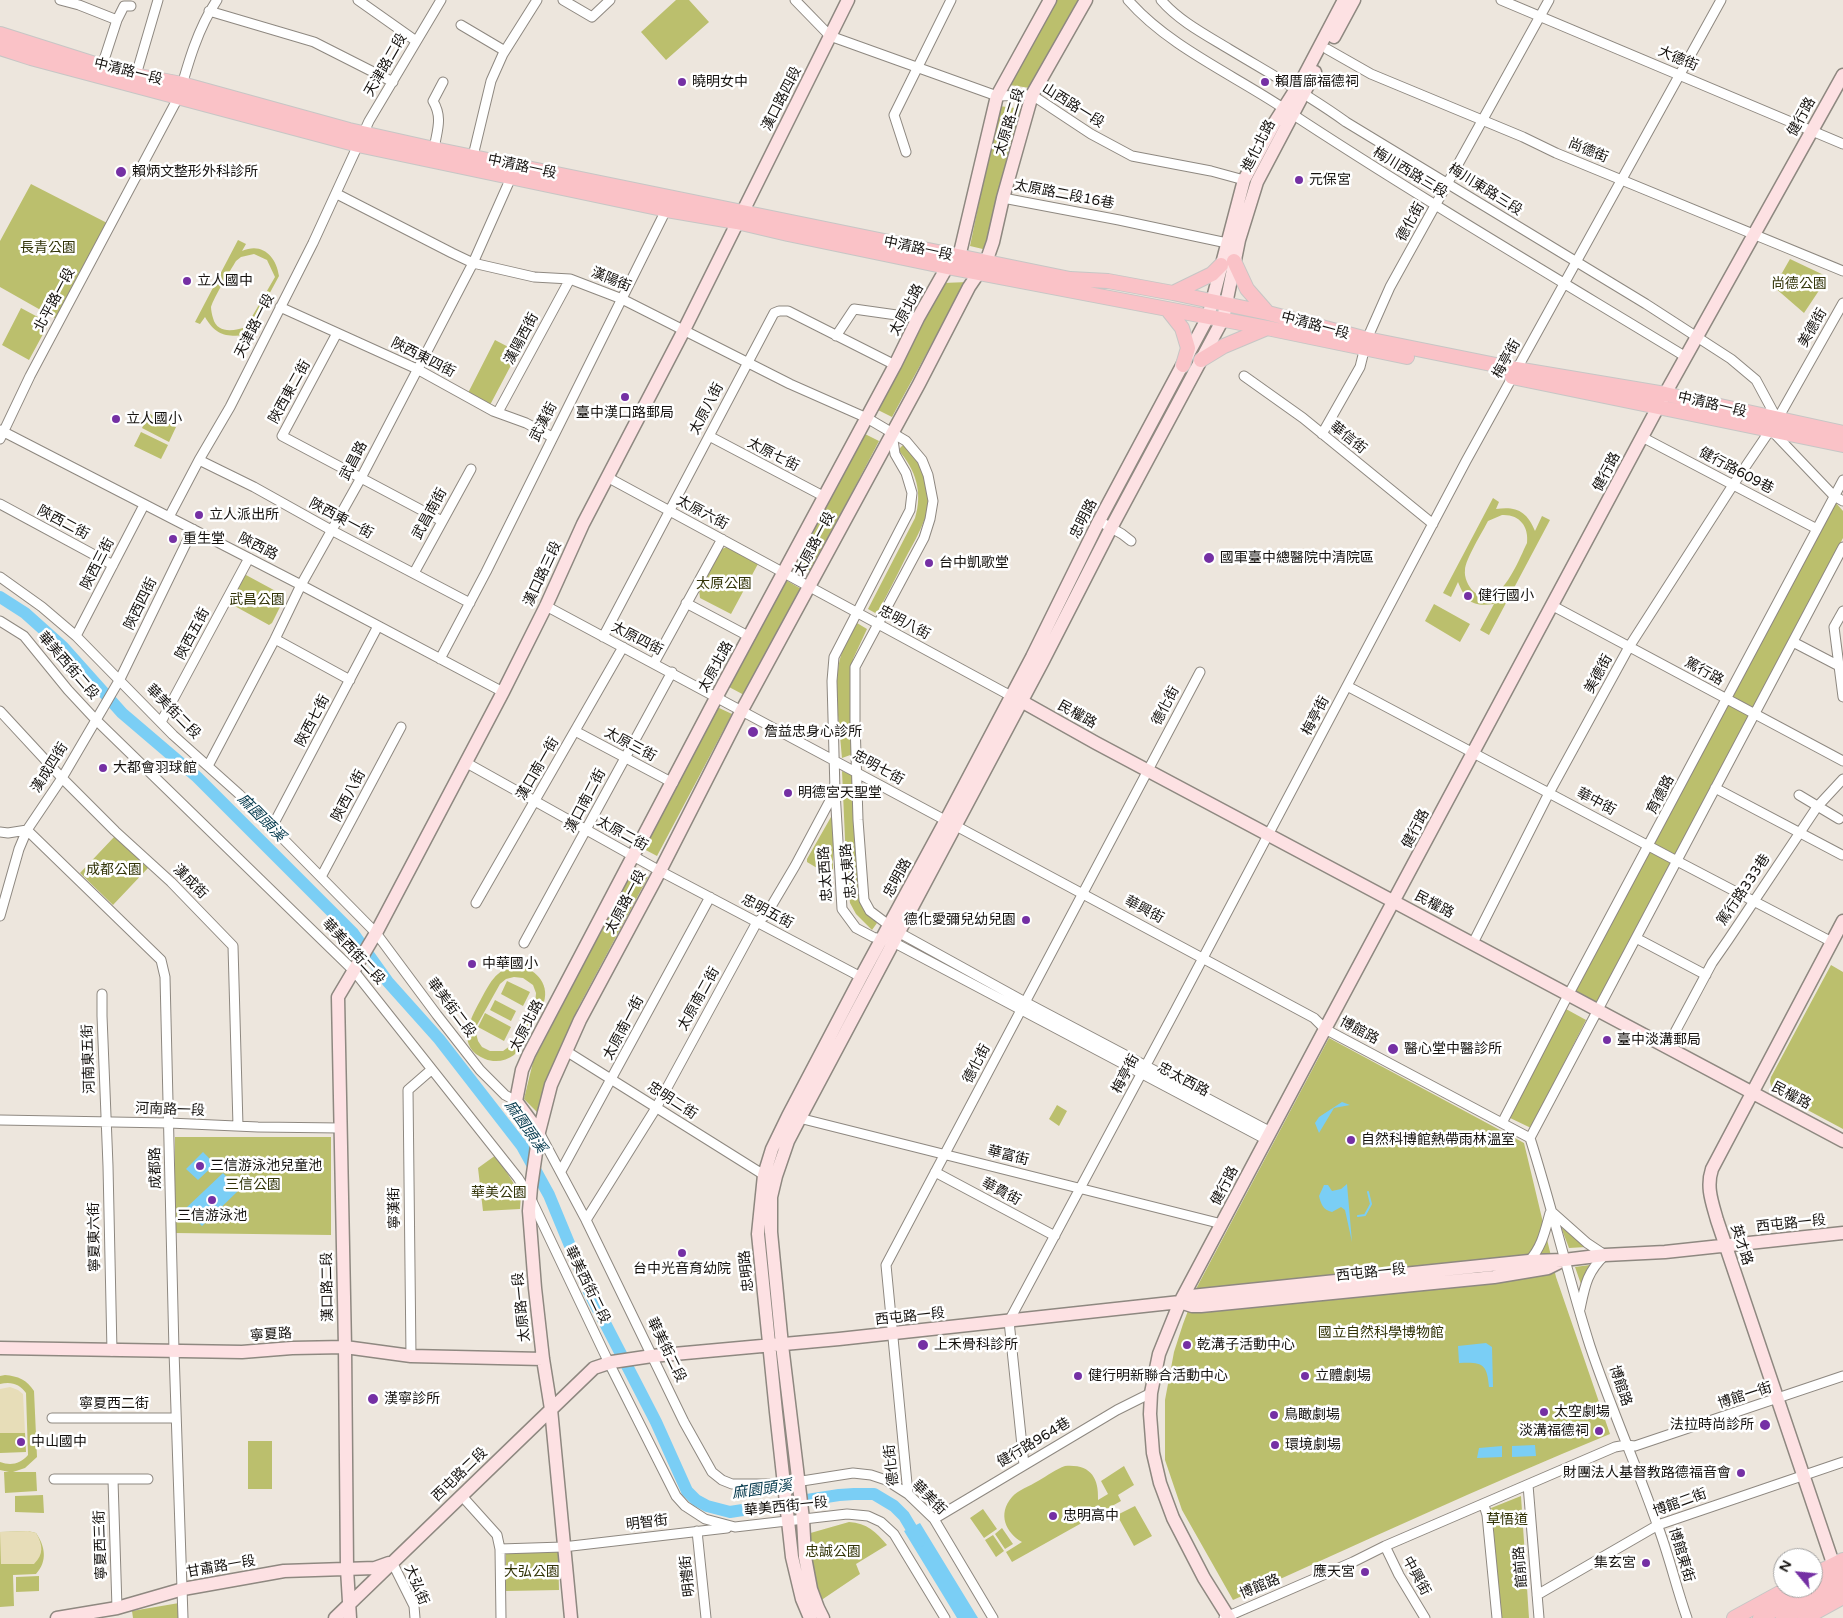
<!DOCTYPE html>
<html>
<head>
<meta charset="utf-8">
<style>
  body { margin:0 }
  #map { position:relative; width:1843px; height:1618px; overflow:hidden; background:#ede6dd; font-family:"Varela Round",sans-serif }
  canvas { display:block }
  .north { position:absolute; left:1773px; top:1548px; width:50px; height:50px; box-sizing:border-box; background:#fff; border:1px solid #a1a09f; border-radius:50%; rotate:298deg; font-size:14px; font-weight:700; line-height:20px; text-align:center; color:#14110e }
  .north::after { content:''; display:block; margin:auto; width:18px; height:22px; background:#7530a4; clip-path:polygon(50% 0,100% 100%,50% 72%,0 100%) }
</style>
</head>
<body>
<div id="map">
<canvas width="1843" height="1618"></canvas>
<div class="north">N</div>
</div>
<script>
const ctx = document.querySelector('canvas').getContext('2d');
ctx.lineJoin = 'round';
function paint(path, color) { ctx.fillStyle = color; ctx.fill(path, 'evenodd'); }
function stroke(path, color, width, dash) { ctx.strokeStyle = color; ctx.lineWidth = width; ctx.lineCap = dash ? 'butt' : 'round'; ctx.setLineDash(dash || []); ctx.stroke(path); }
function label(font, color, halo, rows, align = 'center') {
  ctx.font = font + ' "Varela Round","Noto Sans TC",sans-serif'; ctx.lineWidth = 5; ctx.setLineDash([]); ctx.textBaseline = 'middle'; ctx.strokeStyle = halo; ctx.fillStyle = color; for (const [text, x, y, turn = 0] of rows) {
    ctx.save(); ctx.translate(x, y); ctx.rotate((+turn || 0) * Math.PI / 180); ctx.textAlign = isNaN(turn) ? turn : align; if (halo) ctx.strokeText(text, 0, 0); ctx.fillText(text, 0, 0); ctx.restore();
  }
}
paint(new Path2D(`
  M676 0H689L709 22 666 60 641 32Z
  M1057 0H1079L1030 88 1010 85Z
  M999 106 1023 109 987 250 970 246Z
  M31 184 111 225 60 321 0 287V241Z
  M238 240 246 244 242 251C262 242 276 256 279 276L247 335C227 337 216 336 205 317L200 324 195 322ZM254 254 267 260 275 277 246 327C234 331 217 334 213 318 212 315 211 310 211 307 214 297 230 271 236 261L241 257Z
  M1790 259 1828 277 1804 313 1774 287Z
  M968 282 960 292 892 417 878 410 943 283Z
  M21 308 49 323 29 360 2 345Z
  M495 340 518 352 490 405 468 393Z
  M150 414 176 427 169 442 142 428Z
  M141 432 168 445 161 459 134 446Z
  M865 434 879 441 811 571 795 563Z
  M903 445C923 462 935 491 925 518 920 532 912 546 905 559 896 578 886 596 877 614L868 609 915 518C923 493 916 469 898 450Z
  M1493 498 1499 502 1496 509C1516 506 1527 511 1535 531L1542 516 1550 520 1489 635 1480 630 1494 604C1473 607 1466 602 1458 582L1451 597 1443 593ZM1502 515C1519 514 1529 526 1527 543 1519 559 1498 616 1473 591 1468 586 1464 577 1465 570 1465 560 1483 531 1488 521Z
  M1836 503 1843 511V538L1754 711 1730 698Z
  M729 546 759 562 731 614 700 598 699 590 722 549Z
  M246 575 283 595 284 599 272 623 269 625 231 604V600L243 576Z
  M784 579 803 590 746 696 729 687Z
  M1434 604 1470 624 1460 642 1425 621Z
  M857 623 867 629 853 659 850 685 853 754 842 758C840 726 832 685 841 655 844 644 852 634 857 623Z
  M1728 704 1751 716 1677 856 1653 844Z
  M717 707 732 714 657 856 642 848Z
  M842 771 853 776 859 899 867 912 877 923 872 930 856 914 850 903 846 861Z
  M831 817H833V872L827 874 807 862V859Z
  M115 836 148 868 113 905 80 873Z
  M1650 849 1674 862 1598 1006 1574 993Z
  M633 869 648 877 578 1008 556 1060 538 1113 524 1099 533 1062Z
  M1831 965 1843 972V1129L1772 1091 1770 1081 1771 1077Z
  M516 966C534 967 550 983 544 1002 541 1012 535 1020 530 1029 525 1038 521 1048 514 1055 506 1061 495 1063 485 1059 456 1047 469 1021 480 1001 489 985 495 969 516 966ZM514 977 523 978 533 985 536 993 535 1005 510 1046 503 1051H490L482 1047 478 1041 476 1033 477 1025 500 984 506 979Z
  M507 981 530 992 523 1006 501 994Z
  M495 1000 516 1011 511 1021 490 1010Z
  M1566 1009 1586 1020 1531 1128 1508 1117Z
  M485 1013 511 1027 504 1041 478 1027Z
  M1329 1038 1524 1143 1556 1277 1610 1434C1483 1486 1359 1544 1233 1600L1182 1510 1165 1460V1400L1174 1352 1183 1324 1197 1287Z
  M1057 1105 1067 1111 1059 1126 1049 1119Z
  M175 1137H331V1235L175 1233Z
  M496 1155 521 1195 520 1209 483 1211 478 1168Z
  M1561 1227 1586 1247 1569 1248Z
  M1590 1265 1586 1271 1582 1287 1575 1267Z
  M5 1375C18 1376 27 1380 34 1391L37 1457 25 1468 13 1472H36L37 1491 5 1493 4 1472H9L0 1470V1462C11 1466 20 1464 28 1455L26 1393C20 1384 11 1381 0 1384V1376Z
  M0 1433H25L26 1452 0 1453Z
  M248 1441H272V1489H248Z
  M1065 1466C1090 1464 1099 1477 1098 1500L1108 1494 1101 1481 1124 1466 1134 1485 1118 1495 1121 1501 1012 1562 1006 1552 1022 1542C1006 1533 997 1514 1012 1497 1018 1490 1030 1486 1038 1481 1047 1476 1056 1469 1065 1466Z
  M43 1495 44 1513 15 1512V1496Z
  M1521 1496 1529 1618H1500L1491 1508Z
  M1135 1506 1152 1536 1134 1546 1117 1515Z
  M983 1509 997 1529 984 1538 970 1518Z
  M849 1522C867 1523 876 1532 887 1545L856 1564 860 1574 820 1601 816 1592 807 1534Z
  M1002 1528 1013 1544 1005 1549 995 1534Z
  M28 1531 36 1533C45 1546 48 1561 36 1574L13 1575 14 1606 0 1607V1532Z
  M993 1535 1004 1551 996 1557 985 1540Z
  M558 1552 559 1590 506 1591V1553Z
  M39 1576V1591L16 1592V1577Z
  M179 1603V1618H133L132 1611Z`), '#bbbf6d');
paint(new Path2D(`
  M10 1387 18 1390 23 1394 25 1433H0V1389Z
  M28 1531 36 1533C43 1545 44 1554 34 1564H1L0 1532Z`), '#e7ddb8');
paint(new Path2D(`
  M1342 1102 1350 1105 1334 1108 1319 1133 1315 1123 1319 1117Z
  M203 1152 215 1164 198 1180 186 1169Z
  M223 1173 239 1190 202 1226 185 1209Z
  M1347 1184 1352 1242 1345 1210 1341 1207 1332 1212C1323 1210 1321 1204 1319 1196L1324 1185H1328L1332 1191 1341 1189Z
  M1486 1343 1492 1347 1493 1387H1489C1487 1363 1482 1362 1459 1363L1458 1346Z
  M1535 1445 1536 1456 1512 1457V1446Z
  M1502 1446V1457L1477 1458 1479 1448Z
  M920 1523 978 1618H957L904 1531Z`), '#7acef5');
stroke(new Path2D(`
  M1358 1216 1365 1215 1371 1204 1368 1192`), '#7acef5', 2);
stroke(new Path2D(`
  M0 597 25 613 63 647 122 713 197 777 353 933 388 982 439 1039 522 1146 549 1195 590 1294 656 1422 687 1491 696 1500 707 1506 730 1512 839 1495 854 1494H874L894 1506 904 1516 919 1541`), '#7acef5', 12);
const street = new Path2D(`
  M60 0 79 5 117 20
  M358 0 416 41
  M563 0 592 17 610 0
  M795 0 830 36 997 96 1032 95 1091 134 1132 156 1211 171 1244 180
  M1128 0C1168 46 1232 74 1283 108 1415 195 1551 275 1686 357
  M1161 0C1179 21 1206 35 1229 49 1269 73 1309 95 1346 122L1646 304 1731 359 1756 380 1777 419
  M1501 0 1843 144
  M209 11 314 42 393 82
  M461 25 505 51
  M1327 49 1371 74 1523 137 1556 153 1843 271
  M102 66 117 20 124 6H131
  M136 75 158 0
  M434 149C437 130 443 118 433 101L443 82
  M906 152 894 115 951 0
  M473 156 491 81 503 54 537 0
  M337 194 452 253 473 263 534 277 570 279 622 299 790 384 867 418 906 441 922 460 928 475 933 501 930 519 924 538 855 667V722L858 820 864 900 870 911 898 932 1025 1002 1271 1132
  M1003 198 1119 220 1227 243
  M280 307 417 369 493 411 526 423 552 437
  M337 333 282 436 442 521
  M836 336 854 309 918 318
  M1244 376 1303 418 1433 524
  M498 412 570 279
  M0 430 301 585 503 692
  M1772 431 1834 496 1843 501
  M892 433 895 454 906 473 912 493 910 510 834 657 832 681 835 791 842 909 856 928 873 937 893 942 1267 1140
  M1322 434 1360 367 1367 339 1390 287 1549 0
  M709 436 825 497
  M1642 437 1817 529
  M0 439 30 376 179 96C188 63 198 28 217 0
  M199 460 254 487 331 530 470 603
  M607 477 1011 696
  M0 504 113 565
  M169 517 199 460 230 407 313 243 369 121 441 0
  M1099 521 1122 534 1131 541
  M414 573 471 469
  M0 577 42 607 76 636 173 735 239 794 376 933 437 1015 480 1070 505 1095 516 1101
  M686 603 750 637
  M546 606 1314 1018 1325 1029 1530 1138C1552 1207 1568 1277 1590 1346 1610 1406 1636 1464 1657 1524 1669 1555 1676 1587 1687 1618
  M1553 606 1843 761
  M1843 611 1834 627 1843 697
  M0 621 24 636 68 690 95 719 354 971 518 1178 530 1197 609 1363 676 1496 685 1506 705 1519 735 1527 847 1514 868 1516 881 1522 894 1534 945 1618
  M76 636 144 505
  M603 637 774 313 779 311H788L895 365
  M275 639 350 680
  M1793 642 1841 667
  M440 659 486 572 668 206
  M654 663 722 539
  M1347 686 1677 861 1832 942
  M0 711 62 778 115 831 171 882 233 946 238 1126
  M161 722 249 558
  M575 731 673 783
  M465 762 660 871 861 977
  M208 766 275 639 301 585 361 478 473 263 513 173
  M1715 788 1842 855
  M1799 795 1839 819
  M272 827 378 626
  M27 830 161 960 165 977 174 1351 183 1618
  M0 832 8 833 27 830
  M321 877 401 727
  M476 903 623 647
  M0 916 19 849 27 830 62 778 120 679 193 529
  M1636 938 1706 975
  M524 943 672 672
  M1473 943 1549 793 1629 647 1733 485 1777 420 1843 303
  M102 994V1016L108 1166 112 1351
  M1667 1047 1712 963 1728 940 1817 807 1843 779
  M566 1051 764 1175
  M795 1117 1222 1224
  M0 1120 169 1123 258 1127 340 1128
  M1502 1123 1564 1003 1843 480
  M539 1132 586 1220 684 1422 712 1472 722 1480 732 1484H783L853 1473 871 1475 886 1480 908 1494 934 1519 993 1618
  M1530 1138 1843 547
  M561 1171 710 897
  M935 1172 1055 1236
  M1551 1211 1587 1243 1605 1255C1587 1272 1585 1285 1580 1309
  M586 1220 656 1108 757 922 766 915 795 866 835 791
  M1529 1261C1542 1247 1545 1231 1550 1213
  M411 1356 408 1090 431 1070
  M52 1418H176
  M1024 1465 1009 1321 1176 1009 1466 461 1721 0
  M54 1479H148
  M113 1480 117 1608
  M1528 1485 1539 1618
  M908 1494 886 1265 1200 672
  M461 1495 497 1535 500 1549 501 1618
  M1484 1505 1487 1515 1497 1618
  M934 1519 1117 1410 1151 1393
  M697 1531 706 1618
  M1385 1546 1399 1575 1425 1618
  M500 1549 563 1547 727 1528
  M392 1562 414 1606 415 1618
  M1537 1595 1658 1525 1843 1462
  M1224 1618 1353 1562 1385 1546 1615 1447 1626 1445 1635 1446 1843 1376`);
const secondary = new Path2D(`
  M1334 37 1354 0
  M1014 697 1096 743 1843 1141
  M539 1132 516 1101 522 1070 529 1054 717 696 895 365 918 318 947 267 959 257 997 96 1050 0
  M1180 1302 1192 1306H1201L1494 1277 1548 1268 1558 1263
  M0 1348 242 1352 292 1348 345 1347 411 1356 543 1359
  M1837 1575 1717 1220C1712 1202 1706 1187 1712 1169L1843 921
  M57 1618 117 1608 183 1589 284 1571 375 1568 389 1563
  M335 1618 594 1368 612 1362 652 1356 839 1339 1180 1302 1191 1296 1529 1261 1564 1260 1605 1255 1665 1252 1843 1233
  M350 1618 347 1569 345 1347 338 997 376 933 503 692 546 606 583 524 682 334 848 0
  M571 1618 551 1409 543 1359 535 1288 529 1211 531 1187 539 1132 551 1085 580 1020 660 871 742 710 919 384 969 287 986 262 993 242 1003 198 1032 95 1086 0
  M810 1618 802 1599 792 1557 776 1412 758 1234 764 1175 772 1149 788 1116 861 977 946 820 1032 657 1099 521 1208 317 1244 180 1275 122 1303 78 1344 0
  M823 1618 818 1608 811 1589 805 1557 803 1519 782 1345 771 1232V1197L776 1176 788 1141 800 1118 1043 661 1111 528 1223 319 1239 240 1257 182 1315 72
  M1229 1618 1204 1578 1173 1518 1160 1483 1153 1453 1150 1414 1151 1393 1159 1354 1180 1302 1325 1029 1665 394 1843 75`);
const primary = new Path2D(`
  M0 34 123 73 182 84 349 130 434 149 1070 279 1108 281 1173 293 1268 313 1367 339 1516 369 1665 394 1843 433
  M0 48 31 58 358 145 667 210 737 222 788 234 947 267 1267 328 1407 357
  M1234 261 1247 289 1268 313
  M1173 293 1212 274 1221 265
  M1167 309 1182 328 1188 348 1183 365
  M1201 360 1224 346 1267 328
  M1512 377 1843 445
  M1813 1575 1843 1560
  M1813 1588 1843 1571
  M1734 1618 1789 1588
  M1760 1618 1813 1588
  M1783 1618 1843 1585
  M1805 1618 1843 1597`);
stroke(street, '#8e8880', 11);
stroke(secondary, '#8e8880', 15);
stroke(primary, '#c7c6c5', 16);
stroke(street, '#fff', 9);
stroke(secondary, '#fde1e3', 12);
stroke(primary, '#fac2c7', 14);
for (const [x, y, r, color] of [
  [682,82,5,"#7530a4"],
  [1265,82,5,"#7530a4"],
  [121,172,6,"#7530a4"],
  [1299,180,5,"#7530a4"],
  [187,281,5,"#7530a4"],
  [625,397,5,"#7530a4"],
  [116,419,5,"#7530a4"],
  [199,515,5,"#7530a4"],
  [173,539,5,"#7530a4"],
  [1209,558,6,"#7530a4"],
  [929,563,5,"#7530a4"],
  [1468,596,5,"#7530a4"],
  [753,732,6,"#7530a4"],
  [103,768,5,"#7530a4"],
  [788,793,5,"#7530a4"],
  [1026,920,5,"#7530a4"],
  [472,964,5,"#7530a4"],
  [1607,1040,5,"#7530a4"],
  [1393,1049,6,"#7530a4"],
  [1351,1140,5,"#7530a4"],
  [200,1166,5,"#7530a4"],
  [212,1200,5,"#7530a4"],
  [682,1253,5,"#7530a4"],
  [923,1345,6,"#7530a4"],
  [1187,1345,5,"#7530a4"],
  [1078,1376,5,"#7530a4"],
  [1305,1376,5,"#7530a4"],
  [373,1399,6,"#7530a4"],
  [1544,1412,5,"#7530a4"],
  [1274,1415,5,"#7530a4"],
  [1765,1425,6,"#7530a4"],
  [1599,1431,5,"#7530a4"],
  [21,1442,5,"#7530a4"],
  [1275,1445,5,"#7530a4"],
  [1741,1473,5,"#7530a4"],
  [1053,1516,5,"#7530a4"],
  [1646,1563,5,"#7530a4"],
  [1365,1572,5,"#7530a4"]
]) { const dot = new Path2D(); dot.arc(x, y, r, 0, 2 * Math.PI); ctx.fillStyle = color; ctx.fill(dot); stroke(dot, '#fff', 2); }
label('14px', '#14110e', '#fff', [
  ["大德街",1678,59,23],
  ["天津路二段",386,65,-60],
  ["中清路一段",128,72,14],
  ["漢口路四段",782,99,-63],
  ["山西路一段",1073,106,32],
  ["健行路",1802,117,-61],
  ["太原路二段",1010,122,-73],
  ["進化北路",1259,146,-63],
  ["尚德街",1588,151,22],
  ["中清路一段",522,167,12],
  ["梅川西路三段",1410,173,31],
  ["梅川東路三段",1485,190,32],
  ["太原路二段16巷",1064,195,11],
  ["德化街",1411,222,-61],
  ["中清路一段",918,249,12],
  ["漢陽街",611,280,22],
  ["北平路一段",55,300,-62],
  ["太原北路",907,310,-62],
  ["天津路一段",255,326,-63],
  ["中清路一段",1315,326,15],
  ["美德街",1813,328,-60],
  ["漢陽西街",522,339,-62],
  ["陜西東四街",423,358,27],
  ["梅亭街",1507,359,-61],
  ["陜西東二街",290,392,-61],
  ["中清路一段",1712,405,13],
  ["太原八街",707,409,-62],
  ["武漢街",544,422,-63],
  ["華信街",1348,438,39],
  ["太原七街",773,455,27],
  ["武昌路",354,461,-62],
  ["健行路609巷",1736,471,28],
  ["健行路",1607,472,-62],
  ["太原六街",702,513,28],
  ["武昌南街",430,514,-61],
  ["陜西東一街",341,519,28],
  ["忠明路",1084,519,-63],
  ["陝西二街",63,523,28],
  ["太原路一段",815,544,-62],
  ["陝西路",258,547,27],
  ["陝西三街",98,564,-63],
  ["漢口路三段",543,574,-65],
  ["陝西四街",141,604,-64],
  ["忠明八街",904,623,28],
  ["陝西五街",193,634,-62],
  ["太原四街",637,639,27],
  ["華美西街二段",68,666,49],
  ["太原北路",716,667,-61],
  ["篤行路",1704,672,29],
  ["美德街",1599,674,-61],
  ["德化街",1166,706,-62],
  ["華美街二段",173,712,45],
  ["民權路",1077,715,29],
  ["梅亭街",1316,716,-62],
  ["陜西七街",313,721,-62],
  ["太原三街",630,745,28],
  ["漢成四街",50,768,-58],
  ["忠明七街",878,768,29],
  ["漢口南一街",538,769,-60],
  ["育德路",1661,795,-62],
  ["陝西八街",349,796,-62],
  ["漢口南二街",586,801,-62],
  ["華中街",1596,802,28],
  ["健行路",1416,829,-62],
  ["太原二街",622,834,29],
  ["忠太東路",849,871,-96],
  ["忠太西路",826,874,-94],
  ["忠明路",898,878,-61],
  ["漢成街",190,882,45],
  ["篤行路333巷",1744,890,-56],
  ["太原路一段",626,902,-62],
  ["民權路",1434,905,28],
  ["華興街",1144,910,28],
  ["忠明五街",767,912,28],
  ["華美西街二段",353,952,47],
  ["太原南二街",699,999,-61],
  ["華美街二段",451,1008,53],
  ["太原北路",527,1026,-63],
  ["太原南一街",624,1028,-62],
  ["博館路",1359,1031,28],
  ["河南東五街",89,1059,-92],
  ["德化街",977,1064,-62],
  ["梅亭街",1126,1074,-62],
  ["忠太西路",1183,1080,28],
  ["民權路",1791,1096,28],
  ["忠明二街",672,1101,33],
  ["河南路一段",170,1110,2],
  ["華富街",1008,1156,14],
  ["成都路",156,1168,-91],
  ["健行路",1225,1186,-62],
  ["華貴街",1001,1192,28],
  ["寧漢街",395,1208,-91],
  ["西屯路一段",1791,1224,-6],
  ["寧夏東六街",95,1237,-91],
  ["英才路",1741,1245,72],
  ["忠明路",747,1271,-96],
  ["西屯路一段",1371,1273,-6],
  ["華美西街二段",587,1285,64],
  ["漢口路二段",328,1287,-91],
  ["太原路一段",522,1307,-96],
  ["西屯路一段",910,1317,-6],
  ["寧夏路",271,1335,-4],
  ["華美街二段",666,1350,64],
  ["博館路",1620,1386,71],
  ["博館一街",1745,1396,-18],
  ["寧夏西二街",114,1404],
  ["健行路964巷",1034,1443,-31],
  ["德化街",892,1465,-96],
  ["西屯路二段",460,1475,-44],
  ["華美街",929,1498,45],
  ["博館二街",1680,1503,-20],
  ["華美西街一段",786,1507,-6],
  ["明智街",647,1523,-7],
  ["寧夏西三街",101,1545,-92],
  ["博館東街",1681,1555,73],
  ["甘肅路一段",221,1567,-10],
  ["館前路",1521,1567,-95],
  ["明禮街",688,1576,-96],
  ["中興街",1416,1576,61],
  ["大弘街",416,1585,67],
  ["博館路",1260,1587,-23]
]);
label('14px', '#14110e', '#fff', [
  ["曉明女中",692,82],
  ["賴厝廍福德祠",1275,82],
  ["賴炳文整形外科診所",132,172],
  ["元保宮",1309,180],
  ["立人國中",197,281],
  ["臺中漢口路郵局",625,413,"center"],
  ["立人國小",126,419],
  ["立人派出所",209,515],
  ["重生堂",183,539],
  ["國軍臺中總醫院中清院區",1220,558],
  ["台中凱歌堂",939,563],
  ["健行國小",1478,596],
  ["詹益忠身心診所",764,732],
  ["大都會羽球館",113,768],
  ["明德宮天聖堂",798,793],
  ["德化愛彌兒幼兒園",1016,920,"right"],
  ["中華國小",482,964],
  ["臺中淡溝郵局",1617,1040],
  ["醫心堂中醫診所",1404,1049],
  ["自然科博館熱帶雨林溫室",1361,1140],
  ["三信游泳池兒童池",210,1166],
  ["三信游泳池",212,1216,"center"],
  ["台中光音育幼院",682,1269,"center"],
  ["上禾骨科診所",934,1345],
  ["乾溝子活動中心",1197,1345],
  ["健行明新聯合活動中心",1088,1376],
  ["立體劇場",1315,1376],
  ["漢寧診所",384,1399],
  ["太空劇場",1554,1412],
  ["鳥瞰劇場",1284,1415],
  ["法拉時尚診所",1754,1425,"right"],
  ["淡溝福德祠",1589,1431,"right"],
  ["中山國中",31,1442],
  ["環境劇場",1285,1445],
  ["財團法人基督教路德福音會",1731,1473,"right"],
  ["忠明高中",1063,1516],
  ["集玄宮",1636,1563,"right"],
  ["應天宮",1355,1572,"right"]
], 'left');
label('14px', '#313307', '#fff', [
  ["長青公園",48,248],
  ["尚德公園",1799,284],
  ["太原公園",724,584],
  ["武昌公園",257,600],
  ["成都公園",114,870],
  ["三信公園",253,1185],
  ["華美公園",499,1193],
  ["國立自然科學博物館",1381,1333],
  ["草悟道",1507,1520],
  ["忠誠公園",833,1552],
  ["大弘公園",532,1572]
]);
label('italic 15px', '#02374b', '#fff', [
  ["麻園頭溪",261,818,45],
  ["麻園頭溪",525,1127,55],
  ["麻園頭溪",762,1490,-8]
]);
</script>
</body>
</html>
